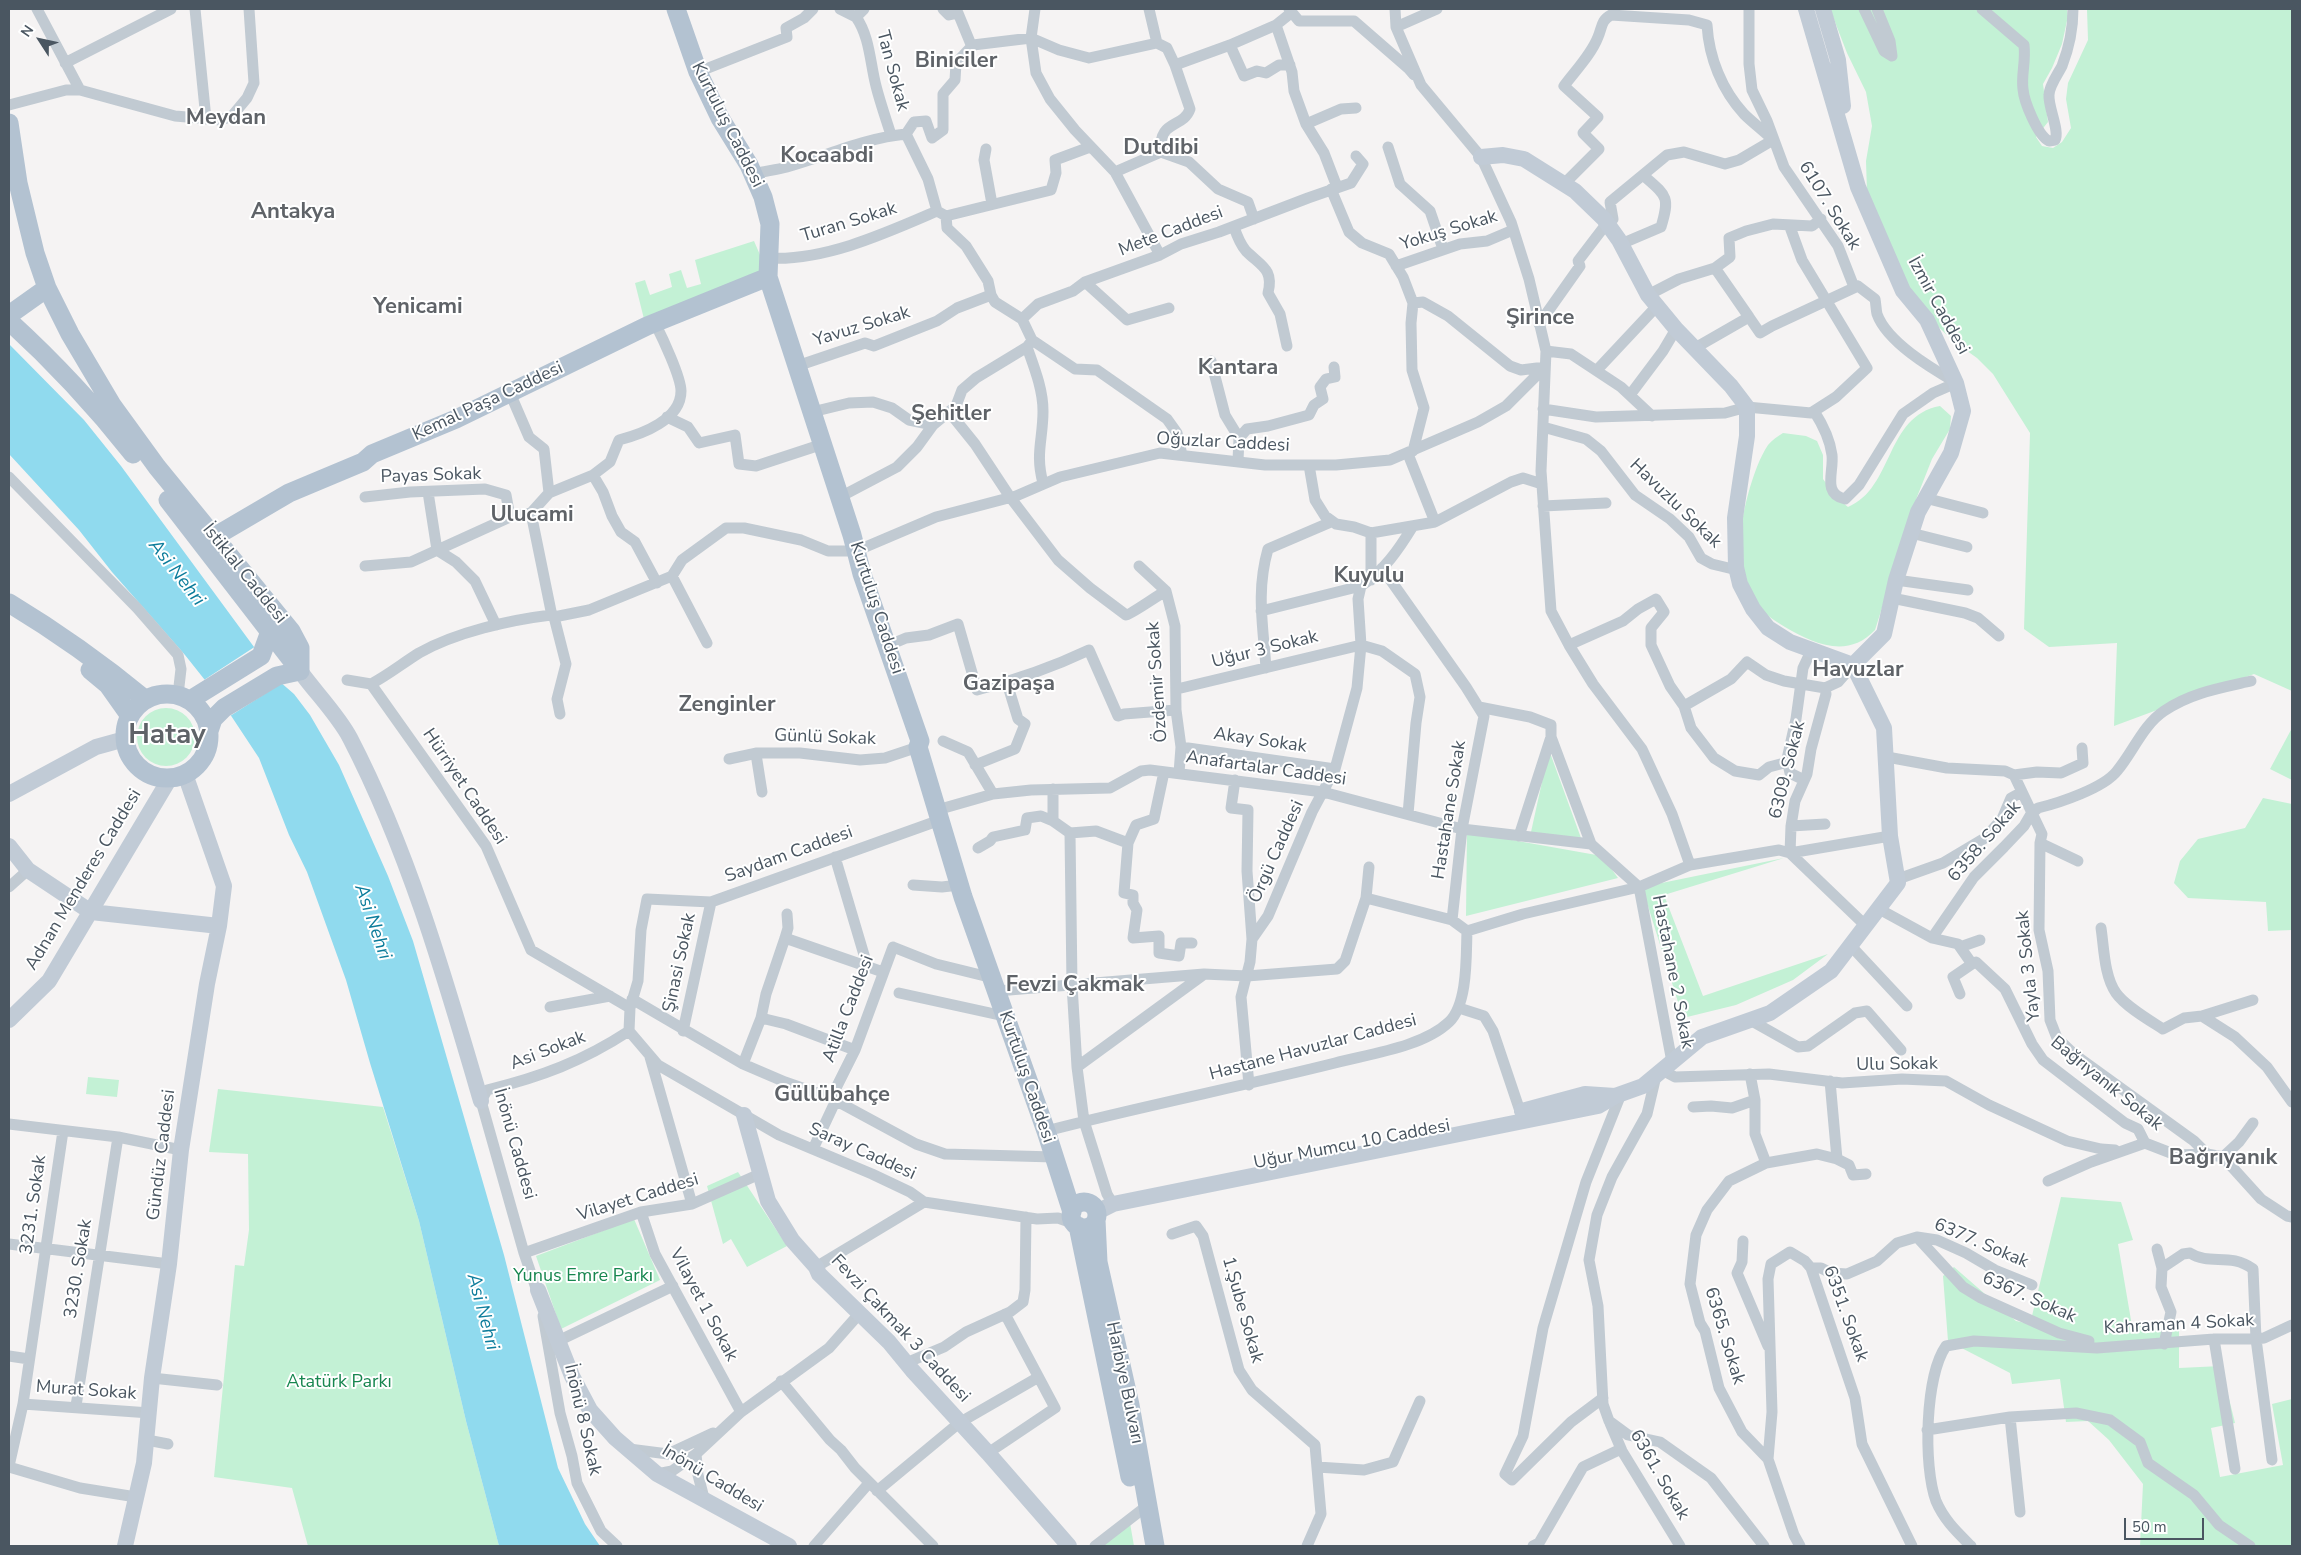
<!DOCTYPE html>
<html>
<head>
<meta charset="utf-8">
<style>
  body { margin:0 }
  #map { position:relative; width:2301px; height:1555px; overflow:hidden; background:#f5f3f3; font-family:"Nunito Sans",sans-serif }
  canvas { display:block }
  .frame { position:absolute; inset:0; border:10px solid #4a5661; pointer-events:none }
  .north { position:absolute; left:15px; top:15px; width:50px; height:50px; -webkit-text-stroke:4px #fff; paint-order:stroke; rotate:305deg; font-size:14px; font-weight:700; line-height:20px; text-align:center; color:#4a5661 }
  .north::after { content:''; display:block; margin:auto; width:18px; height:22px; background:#4a5661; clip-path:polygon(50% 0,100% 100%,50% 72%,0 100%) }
  .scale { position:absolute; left:2124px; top:1518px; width:80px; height:22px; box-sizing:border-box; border:2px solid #4a5661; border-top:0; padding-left:6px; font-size:15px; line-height:18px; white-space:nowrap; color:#4a5661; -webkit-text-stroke:4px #fff; paint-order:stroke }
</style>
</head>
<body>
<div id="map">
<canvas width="2301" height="1555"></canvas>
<div class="frame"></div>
<div class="north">N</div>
<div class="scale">50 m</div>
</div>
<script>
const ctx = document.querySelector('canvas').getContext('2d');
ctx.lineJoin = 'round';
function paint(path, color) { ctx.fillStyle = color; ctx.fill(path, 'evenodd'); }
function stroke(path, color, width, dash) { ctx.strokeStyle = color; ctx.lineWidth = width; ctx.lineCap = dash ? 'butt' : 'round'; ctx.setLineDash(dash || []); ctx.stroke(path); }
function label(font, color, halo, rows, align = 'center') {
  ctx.font = font + ' "Nunito Sans",sans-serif'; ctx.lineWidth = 4; ctx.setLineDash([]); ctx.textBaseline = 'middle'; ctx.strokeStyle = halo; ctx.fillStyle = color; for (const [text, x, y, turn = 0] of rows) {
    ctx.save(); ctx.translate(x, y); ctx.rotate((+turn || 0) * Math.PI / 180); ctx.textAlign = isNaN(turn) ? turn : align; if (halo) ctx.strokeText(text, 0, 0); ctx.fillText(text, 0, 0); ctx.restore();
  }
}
paint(new Path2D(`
  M1830 9H2067L2068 16 2062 44 2052 68 2043 84 2048 122 2036 137 2042 146 2053 148 2062 142 2071 128 2066 99 2068 83 2088 40 2087 9H2292V691L2254 674 2114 726 2117 643 2049 647 2024 629 2030 433 1993 374 1977 358 1953 341 1915 304 1867 192 1866 161 1872 126 1866 92 1847 53Z
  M754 241 767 271 644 319 635 283 645 280 650 295 672 287 669 274 681 270 687 288 701 284 695 260Z
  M1940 406 1951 416 1950 429 1932 459 1917 497 1875 630C1848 659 1814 644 1785 627 1775 621 1759 611 1754 599 1748 585 1741 564 1740 548 1739 521 1753 467 1768 445 1772 440 1778 436 1783 433L1806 436 1817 441 1823 455V479L1837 498 1848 507C1894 488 1885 416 1940 406Z
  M137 737a29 29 0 1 1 58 0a29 29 0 1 1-58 0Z
  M2292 728V780L2270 769Z
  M1549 750 1581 838 1531 832Z
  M2263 798 2292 804V930L2268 931 2266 902 2188 898 2174 883 2180 861 2198 839 2245 828Z
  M1467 832 1602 856 1618 878 1466 916Z
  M1784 858 1664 895 1703 996 1828 954 1793 980 1736 1005 1683 1018 1642 887Z
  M88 1077 119 1080 117 1097 86 1094Z
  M218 1089 383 1107 419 1221 466 1421 499 1546H308L292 1488 214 1477 235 1265 244 1266 249 1230 248 1154 209 1152Z
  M738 1172 787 1246 747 1267 731 1239 723 1244 707 1186Z
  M2061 1197 2121 1202 2133 1240 2118 1244 2132 1326 2179 1321V1368L2221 1366 2235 1423 2211 1428 2220 1477 2283 1465 2272 1404 2292 1399V1546H2140L2143 1484 2109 1440 2088 1421 2066 1422 2060 1379 2012 1384 2010 1373 1948 1341 1943 1276 1954 1267 2016 1321 2030 1324Z
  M634 1219 660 1280 561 1329 536 1256Z
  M1130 1523 1134 1546H1101Z`), '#c3f1d5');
paint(new Path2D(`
  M9 344 84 420 121 466 279 681 294 694 310 715 339 765 388 876 413 941 504 1255 558 1468 585 1524 600 1546H499L466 1421 419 1221 370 1063 346 980 307 872 289 835 259 758 220 699 185 655 112 572 79 530 9 454Z`), '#90daee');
paint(new Path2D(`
  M256 646 282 683 230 716 204 680Z`), '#f5f3f3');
stroke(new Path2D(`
  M37 9 80 90
  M195 9 206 119
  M840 9 856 17 864 9
  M943 9 949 15 958 13 972 47
  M1035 9 1031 38 1036 73 1050 99 1075 130 1115 172 1160 255
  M1149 9 1157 43 1167 48 1175 65 1190 109C1183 129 1158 119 1161 152
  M1289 9 1299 21H1354L1408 68 1414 75
  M1395 9 1396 27 1421 85 1481 157 1511 222 1529 279 1546 351 1541 471 1551 611 1569 645 1593 684 1642 749 1672 814 1690 865
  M1749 9V64L1752 90 1767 121 1784 167 1838 246 1854 287 1858 286
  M1864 9 1884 51 1892 56 1890 41 1877 9
  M1982 9 2024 45C2026 62 2021 75 2023 89 2024 102 2038 136 2049 141L2055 140C2060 131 2048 107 2049 95 2049 86 2058 74 2062 66 2069 48 2073 28 2073 9
  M856 17C870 37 870 63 876 86 880 102 886 119 891 135
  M1276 25 1292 72 1294 91 1306 124 1324 153 1337 187
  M1396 27 1437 9
  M1230 45 1244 76 1257 71 1266 73 1279 65H1290
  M65 63 171 9
  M1175 65 1230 45 1276 25 1291 13
  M698 72 787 37 786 28 804 18 813 9
  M9 105 66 90H80L175 116 221 120 232 116 247 98 254 83 249 9
  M1306 124 1341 109 1356 108
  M906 134 928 179 937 211 946 216 947 228 966 246 988 281 991 295 995 302 1022 319 1032 340 1075 369 1097 370 1167 419 1177 433 1182 455
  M1388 147 1400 184 1430 211 1443 249
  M986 149 984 160 992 204
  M1115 172 1161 152 1189 162 1218 189 1248 202 1254 219
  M753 174C765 171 776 170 787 167 826 156 865 138 906 134L914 122 926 121 932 138 943 130V94L955 80 956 63 973 45 1031 38 1059 50 1089 58 1157 43
  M1564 184 1599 149 1583 133 1598 117 1564 86C1575 71 1591 55 1598 37 1602 28 1601 20 1611 15L1689 20 1707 25C1709 58 1722 90 1744 114 1753 123 1764 131 1773 140
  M1331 189 1349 232 1362 243 1389 254 1403 277 1413 303 1423 302 1448 316 1510 366 1521 370 1545 367
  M946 216 1051 190 1056 173 1055 160 1090 147
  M1234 227C1237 236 1240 244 1246 251 1261 266 1274 269 1268 293L1280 314 1287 346
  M1621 244 1661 227C1670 197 1667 196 1644 176
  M769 258C825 261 886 233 937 211
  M1396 266 1460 244 1487 241 1513 230
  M1715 268 1749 317
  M1085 282 1127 320 1169 308
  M1648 295 1679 279 1715 268 1730 257 1729 238 1746 231 1773 224 1812 226 1821 219
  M1413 303 1411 323 1412 370 1424 408 1413 451
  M1022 319 1038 304 1073 291 1085 282 1160 255 1181 244 1219 232 1308 198 1351 183 1363 164 1356 156
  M1539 324 1580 266 1578 261 1607 223 1613 219 1610 202 1667 155 1684 152 1725 164 1739 160 1773 140
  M1031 342 1027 347C1034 367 1043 389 1043 411 1043 440 1035 453 1043 483
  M1695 348 1749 317 1760 333 1772 326 1858 286 1875 299C1876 304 1876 310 1877 314 1887 342 1931 368 1955 382
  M1546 351 1571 354 1621 387 1652 416
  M1211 361 1225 415 1239 438
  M797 366 865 343 874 346 937 321 957 308 991 295
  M1597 370 1657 306
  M510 393 529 437 544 449 549 493
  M1630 395 1663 351 1676 329
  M1543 409 1596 417 1725 413 1747 407 1811 413 1836 397 1867 368 1802 260 1790 227
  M1814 411C1823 425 1830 439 1832 455 1834 472 1822 494 1845 499L1859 485 1903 414 1933 393 1956 383
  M812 412 849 403 873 402 892 408 909 420 933 425
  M950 413 975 444 1010 497 1058 560 1090 588 1126 615C1130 615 1158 595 1166 591
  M667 417 688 427 699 443 735 435 739 464 756 466 823 444
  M1543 427 1586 439 1601 451 1635 495 1670 519 1689 537 1701 558 1712 564 1737 570
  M1408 454 1435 522
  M1238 461 1239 438 1247 429 1268 426 1309 415 1314 405 1323 399 1320 387 1326 379 1335 377 1334 367
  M1309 465 1315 500 1325 516 1336 524 1354 527 1371 533 1435 522 1511 482 1523 478 1542 484
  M593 475 603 492 612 516 621 532 635 542 657 583
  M9 477 137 608 178 655 181 669 178 695
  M428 492 437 550 456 562 475 581 496 625
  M365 497 410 492 485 489 506 495 510 517
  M840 497 897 467 917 447 933 425 956 406 962 390 976 378 1027 347
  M1925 498 1983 513
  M1543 506 1606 503
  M531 513 552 616
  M1371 533V580
  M1911 533 1967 547
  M365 566 411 562 510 517 531 513 549 493 593 475 610 462 619 440C642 434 681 420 681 391 681 377 662 337 655 323
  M1139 566 1166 591
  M1382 568 1466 687 1484 716 1462 829 1452 920
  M672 576 707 643
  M1896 580 1968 590
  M1166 591 1175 626 1176 710 1181 747 1179 773
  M1892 598 1965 613 1978 618 1999 636
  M1261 611 1361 586
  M554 617 566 664 557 699 560 714
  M1569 645 1623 621 1638 609 1656 599 1664 612 1651 628V645L1670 686 1684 706 1691 728 1714 758 1735 771 1759 775 1769 767 1788 762
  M887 646 906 638 929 635 958 624 977 690C1016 680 1053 667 1089 650L1118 716 1124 714 1176 710
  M1853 665 1838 682 1825 688 1826 694 1811 749 1807 774 1795 801 1791 826 1790 853 1866 926
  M1266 668C1263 625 1256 591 1268 549L1331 522
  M347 680 371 684
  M371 684C388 675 403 663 419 653 456 632 510 620 551 615L554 617 589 610 672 576 682 560 726 528H744L801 540 828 551H856L936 517 1016 496 1060 477 1160 453 1265 465H1336L1390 460 1478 422 1506 406 1545 367
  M371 684 486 846 531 950 630 1008
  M1177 689 1361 645 1382 651 1415 674 1420 697 1416 723 1408 814
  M1684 706 1731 679 1747 662 1766 675 1784 681 1825 688
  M1479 707 1530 717 1551 725V737L1591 844 1639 887
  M943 741 968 752 993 794
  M1181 747 1335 769
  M756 754 762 792
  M1887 757 1947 768 2005 771 2014 775 2042 834 2040 843 2039 930 2048 971 2050 1020 2057 1038 2075 1055 2194 1141 2207 1154
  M729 759 757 753H800L860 760 885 758 918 747
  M975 765 1015 749 1025 724 1018 719 1007 683
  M2014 775 2037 772 2061 773 2083 763 2082 748
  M1235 780 1231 808 1248 810 1247 871 1252 939
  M1804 780 1790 773 1787 759 1796 719 1803 668 1811 651
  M1053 789V821L1070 833 1096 831 1128 843 1124 893 1133 895V903L1137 910 1133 938 1159 936V953L1179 956 1181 943H1192
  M937 810 993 794 1031 790 1110 788 1141 771 1150 770 1323 792 1462 829 1591 844
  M940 820 711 902 647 899 641 930 638 981 630 1008 629 1031 658 1065 779 1135 872 1174 910 1192 924 1202 1037 1219 1058 1218 1075 1224
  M1791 826 1825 824
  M1070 833 1072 985 1077 1067 1084 1121 1107 1194 1113 1204
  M1519 836 1551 737
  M1128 843 1136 825 1154 819 1164 772
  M2040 843 2078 861
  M978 848 990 841 993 837 1025 830 1027 818 1041 816 1053 821
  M835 857 867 965
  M1898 879 1943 863 1985 838 2002 819 2011 798 2022 792
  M913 885 942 887 959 885
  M9 887 28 870
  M1639 887 1672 1062
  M1366 898 1452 920 1467 931
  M1879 909 1932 938 1958 944 1972 964 1976 962 2005 989 2032 1044 2043 1060 2125 1123 2138 1129 2145 1143 2176 1155 2207 1154 2223 1157 2261 1199 2287 1216 2292 1217
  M2101 928C2104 947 2104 976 2116 993 2125 1006 2149 1020 2163 1029L2184 1018 2202 1016 2253 1000
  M785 938 883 972
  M1932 938 1974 877 2004 847 2024 826 2031 814 2038 808C2059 803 2104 788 2117 771 2133 752 2143 725 2164 711 2190 693 2220 688 2251 681
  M1851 946 1907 1006
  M1960 947 1980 940
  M997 991 1204 974 1247 976 1337 969 1345 961 1366 898 1369 867
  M899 993 1004 1016
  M1960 994 1953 977 1972 964
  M632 999 743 1064 785 1082 831 1098 916 1144 945 1154 1054 1157
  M550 1007 610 996
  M1459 1008 1484 1016 1493 1031 1522 1117
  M2202 1016 2235 1037 2267 1067 2292 1102
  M761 1018 786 1024 855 1050
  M1750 1020 1798 1047 1808 1046 1855 1013 1867 1011 1901 1050
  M683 1031 711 902
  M650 1057 692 1204
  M743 1064 761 1018 766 994 785 938 788 928 787 914
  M1077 1067 1203 975
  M1662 1070 1675 1077 1769 1074 1842 1083 1902 1079 1946 1081 1989 1105 2067 1141 2101 1149 2115 1150 2118 1152
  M1750 1074 1755 1100V1134L1766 1163
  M1656 1076 1647 1114 1612 1177 1597 1215 1589 1260 1598 1306 1603 1404 1609 1421 1628 1435 1660 1442 1711 1478 1764 1546
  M1830 1081 1837 1159 1849 1165 1853 1175 1866 1174
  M1249 1085 1241 997 1250 962 1252 939 1268 916 1312 812 1335 769 1357 688 1361 645 1358 599 1361 586C1384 571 1399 549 1413 526
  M831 1098 855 1050 893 947 936 964 993 978
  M1693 1107 1711 1106 1732 1108 1755 1100
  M9 1124 118 1137 181 1150
  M1046 1131C1142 1106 1239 1087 1335 1063 1369 1054 1423 1047 1449 1022 1468 1004 1466 956 1467 931L1523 914 1639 887 1690 865 1779 850 1790 853 1890 836
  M813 1149 836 1100
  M2223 1157 2239 1142 2253 1123
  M2048 1181 2091 1162 2145 1143
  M641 1212 655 1254 741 1412
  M1172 1234 1196 1226 1203 1236 1239 1370 1252 1390 1315 1445 1321 1514 1307 1546
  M1917 1237 1937 1240 1966 1253 1995 1270 2032 1285
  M1743 1241 1742 1262 1737 1273 1768 1346
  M9 1244 169 1264
  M2157 1249 2162 1268 2161 1287 2171 1312 2164 1344
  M524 1253 641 1212 692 1204 762 1173
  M816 1267 924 1202
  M1811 1268H1821L1831 1273 1847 1274 1877 1261 1897 1243 1917 1237 1963 1287 1981 1298 2059 1333 2089 1341
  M2162 1268 2183 1254 2190 1253C2210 1266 2230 1252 2253 1269L2256 1339 2272 1460
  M539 1297 524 1253 481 1101 487 1090C541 1077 583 1061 629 1031
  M543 1316 560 1413 572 1456 577 1483 601 1531 617 1546
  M2214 1339 2235 1469
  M558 1341 673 1286
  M9 1356 29 1359
  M906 1363 944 1347 966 1332 1010 1312 1023 1302 1025 1290 1026 1217
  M152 1378 217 1385
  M781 1381 830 1440 841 1450 855 1468 933 1546
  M1603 1398 1571 1422 1512 1480 1505 1474 1523 1436 1543 1328 1586 1182 1621 1094
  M23 1404 150 1413
  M76 1406 118 1137
  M2010 1417 2020 1512
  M1610 1423 1622 1451 1680 1546
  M1927 1430 2010 1417 2076 1413 2110 1420 2140 1442 2148 1463 2194 1495 2219 1525 2250 1546
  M147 1440 168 1444
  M629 1449 668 1454 713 1433
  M988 1453 1055 1408 1005 1314
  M696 1454 698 1475 705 1502
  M1768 1459 1742 1432 1719 1388 1705 1331 1700 1323 1690 1284 1696 1235 1707 1210 1729 1181 1766 1163 1817 1154 1837 1159
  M9 1466 23 1404 63 1131
  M9 1467 80 1488 136 1497
  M1317 1467 1364 1470 1393 1462 1420 1401
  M657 1474 672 1471 696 1454 741 1412 829 1348 859 1314
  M877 1491 959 1423 1037 1378
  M814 1546 869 1483
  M1095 1546 1148 1505
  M1533 1546 1539 1543 1583 1467 1621 1449
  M1800 1546 1794 1535 1768 1459 1772 1412 1768 1279 1771 1264 1790 1252 1805 1261 1811 1268 1855 1398 1862 1444 1912 1546
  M1971 1546C1957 1532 1944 1520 1936 1501 1923 1466 1925 1376 1946 1346L1974 1341 2097 1348 2214 1339H2256L2264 1338 2292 1325`), '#c1cad2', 11);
stroke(new Path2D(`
  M1806 9 1858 187 1903 291 1927 320 1956 383 1963 411 1951 453 1918 512 1896 580 1884 634 1853 665
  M1823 9 1838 60 1843 106
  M300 671C315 692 338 715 350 738 409 852 445 978 481 1101
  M9 794 96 747 125 739
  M9 846 28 870 91 912 219 926
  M9 1020 49 981 170 778
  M1522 1111 1585 1094 1615 1096
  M744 1115 768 1201 792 1240 816 1267 819 1274 889 1342 912 1370 988 1453 1069 1546
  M1097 1212 1113 1204 1598 1106 1615 1096 1643 1086 1702 1037 1770 1013 1831 971 1898 883 1890 836 1884 728 1853 665 1790 642 1768 628 1753 609 1740 584 1736 567 1735 518 1747 436V407L1731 386 1676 329 1648 295 1619 240 1604 219 1575 191 1524 159 1503 155 1481 157
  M538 1290 572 1376 590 1410 615 1438 657 1474 789 1546
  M125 1546 144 1463 152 1378 169 1264 181 1150 207 984 219 926 224 886 185 774`), '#c1cbd6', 16);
stroke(new Path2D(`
  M676 9 698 72 720 118 749 165 763 197 770 224 768 277 852 535 862 574 920 741 918 747 963 897 1046 1131 1072 1212
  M9 123 18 183 35 253 47 288 70 334 112 405 157 467 291 631 300 648V671
  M9 315 47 288
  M9 321C54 362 95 406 133 454
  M168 500 300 671
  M214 537 289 493 363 462 372 454 456 419 647 326 768 277
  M9 603C57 632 102 664 146 700
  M90 670 108 685 130 716
  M125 736a42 42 0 1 1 84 0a42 42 0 1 1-84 0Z
  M190 700 261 656 269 634
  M209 731 213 719 224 708 277 676 300 671
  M1071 1215a13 13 0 1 1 26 0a13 13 0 1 1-26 0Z
  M1096 1220 1098 1262 1130 1405 1155 1546
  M1078 1226 1130 1477`), '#b3c2d1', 19);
label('18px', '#4a5661', '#fff', [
  ["Tan Sokak",892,71,75],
  ["Kurtuluş Caddesi",727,125,63],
  ["6107. Sokak",1829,206,58],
  ["Turan Sokak",849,223,-17],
  ["Yokuş Sokak",1449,231,-17],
  ["Mete Caddesi",1171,232,-21],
  ["İzmir Caddesi",1938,306,61],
  ["Yavuz Sokak",862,327,-17],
  ["Kemal Paşa Caddesi",488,402,-25],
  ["Oğuzlar Caddesi",1223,443,3],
  ["Payas Sokak",431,476,-2],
  ["Havuzlu Sokak",1675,504,44],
  ["İstiklal Caddesi",244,574,51],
  ["Kurtuluş Caddesi",876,608,72],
  ["Uğur 3 Sokak",1265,650,-14],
  ["Özdemir Sokak",1158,682,-94],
  ["Günlü Sokak",825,738,2],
  ["Akay Sokak",1260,741,8],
  ["Anafartalar Caddesi",1266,769,8],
  ["6309. Sokak",1788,770,-76],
  ["Hürriyet Caddesi",464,787,56],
  ["Hastahane Sokak",1450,810,-81],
  ["6358. Sokak",1985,842,-49],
  ["Örgü Caddesi",1277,852,-66],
  ["Saydam Caddesi",789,855,-20],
  ["Adnan Menderes Caddesi",84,880,-59],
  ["Şinasi Sokak",680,963,-78],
  ["Yayla 3 Sokak",2029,966,-96],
  ["Hastahane 2 Sokak",1672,972,79],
  ["Atilla Caddesi",849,1009,-69],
  ["Hastane Havuzlar Caddesi",1313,1048,-15],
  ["Asi Sokak",548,1051,-21],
  ["Ulu Sokak",1897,1065,-1],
  ["Kurtuluş Caddesi",1026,1077,71],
  ["Bağrıyanık Sokak",2106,1084,39],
  ["İnönü Caddesi",514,1144,74],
  ["Uğur Mumcu 10 Caddesi",1352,1145,-11],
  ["Saray Caddesi",862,1152,24],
  ["Gündüz Caddesi",162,1155,-83],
  ["Vilayet Caddesi",638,1198,-17],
  ["3231. Sokak",34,1205,-82],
  ["6377. Sokak",1981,1244,23],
  ["3230. Sokak",79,1269,-81],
  ["6367. Sokak",2029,1298,24],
  ["Vilayet 1 Sokak",703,1305,62],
  ["1.Şube Sokak",1242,1310,74],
  ["6351. Sokak",1845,1314,70],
  ["Kahraman 4 Sokak",2179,1325,-3],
  ["Fevzi Çakmak 3 Caddesi",900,1329,47],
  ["6365. Sokak",1724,1336,73],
  ["Harbiye Bulvarı",1124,1383,78],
  ["Murat Sokak",86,1391,4],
  ["İnönü 8 Sokak",582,1420,77],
  ["6361. Sokak",1659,1475,60],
  ["İnönü Caddesi",712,1479,31]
]);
label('18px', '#17864f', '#fff', [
  ["Yunus Emre Parkı",583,1277],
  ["Atatürk Parkı",339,1383]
]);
label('italic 19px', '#0c7c9b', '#fff', [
  ["Asi Nehri",176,573,52],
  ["Asi Nehri",372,922,71],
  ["Asi Nehri",482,1312,75]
]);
label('bold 22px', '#5f6368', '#fff', [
  ["Biniciler",956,62],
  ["Meydan",226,119],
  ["Dutdibi",1161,149],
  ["Kocaabdi",827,157],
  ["Antakya",293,213],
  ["Yenicami",418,308],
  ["Şirince",1540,319],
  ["Kantara",1238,369],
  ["Şehitler",951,415],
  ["Ulucami",532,516],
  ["Kuyulu",1369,577],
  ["Havuzlar",1858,671],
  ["Gazipaşa",1009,685],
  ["Zenginler",727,706],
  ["Fevzi Çakmak",1075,986],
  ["Güllübahçe",832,1096],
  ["Bağrıyanık",2223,1159]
]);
label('bold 28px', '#5f6368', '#fff', [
  ["Hatay",167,736]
]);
</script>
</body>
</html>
